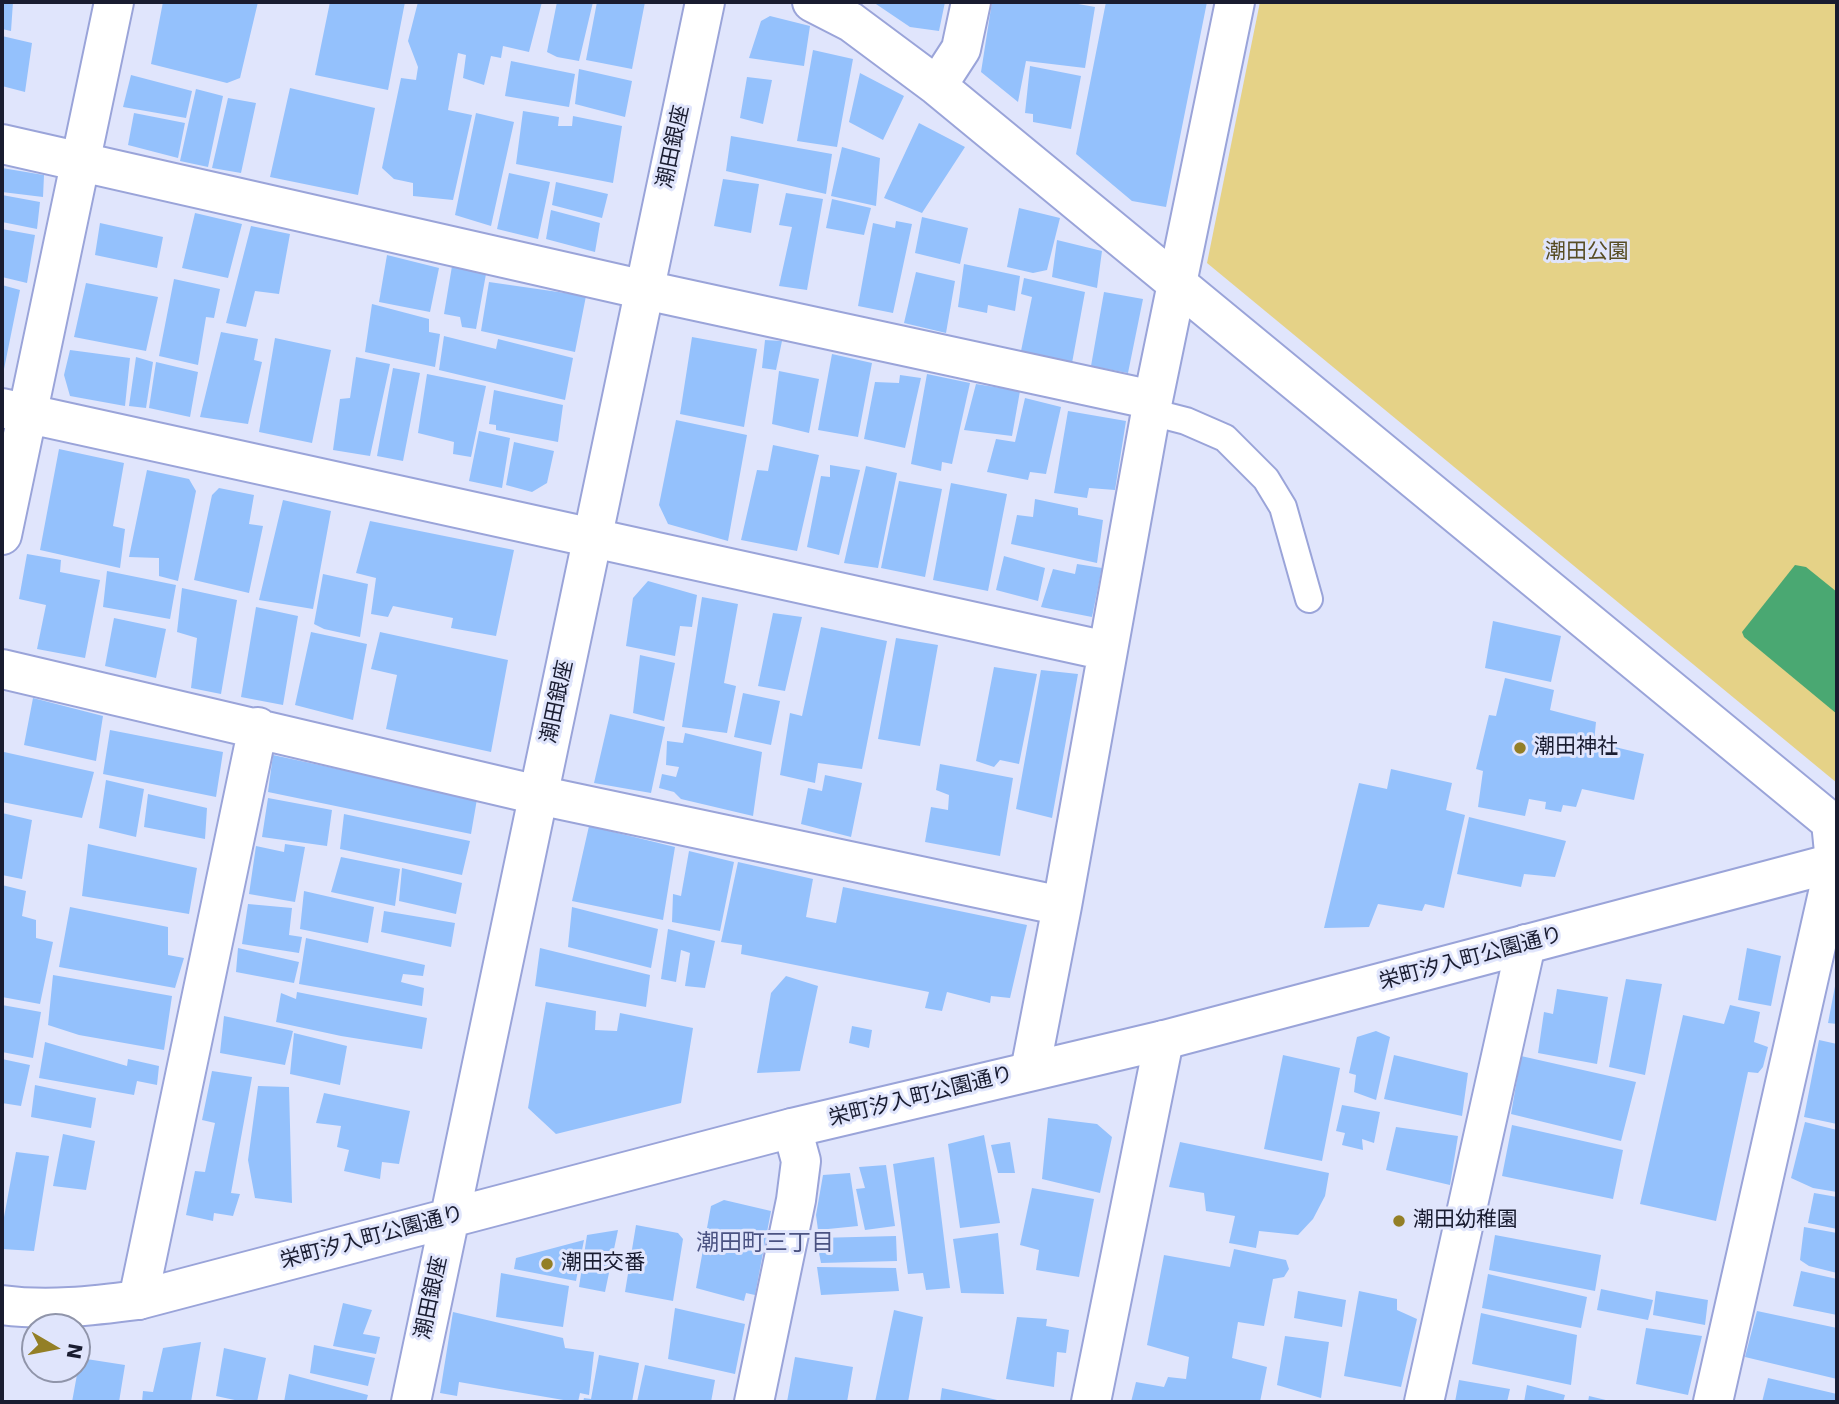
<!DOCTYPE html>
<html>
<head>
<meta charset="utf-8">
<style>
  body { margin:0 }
  #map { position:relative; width:1839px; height:1404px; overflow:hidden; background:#e0e5fc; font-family:"DejaVu Sans",sans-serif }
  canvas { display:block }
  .frame { position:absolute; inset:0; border:4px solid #191c30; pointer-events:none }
  .north { position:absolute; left:21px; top:1313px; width:70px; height:70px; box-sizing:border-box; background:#e0e5fc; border:2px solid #9095aa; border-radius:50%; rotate:100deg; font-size:19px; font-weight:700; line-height:28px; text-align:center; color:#191c30 }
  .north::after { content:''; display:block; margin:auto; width:24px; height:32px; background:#937f26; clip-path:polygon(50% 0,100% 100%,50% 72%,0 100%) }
</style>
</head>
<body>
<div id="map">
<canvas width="1839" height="1404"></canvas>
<div class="frame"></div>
<div class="north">N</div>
</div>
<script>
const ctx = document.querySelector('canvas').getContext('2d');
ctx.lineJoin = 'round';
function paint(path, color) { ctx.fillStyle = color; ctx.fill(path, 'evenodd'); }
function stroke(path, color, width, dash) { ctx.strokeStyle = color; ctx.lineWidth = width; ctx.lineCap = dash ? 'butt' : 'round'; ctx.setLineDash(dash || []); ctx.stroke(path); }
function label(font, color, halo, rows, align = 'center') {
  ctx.font = font + ' "DejaVu Sans","Noto Sans JP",sans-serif'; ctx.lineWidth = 6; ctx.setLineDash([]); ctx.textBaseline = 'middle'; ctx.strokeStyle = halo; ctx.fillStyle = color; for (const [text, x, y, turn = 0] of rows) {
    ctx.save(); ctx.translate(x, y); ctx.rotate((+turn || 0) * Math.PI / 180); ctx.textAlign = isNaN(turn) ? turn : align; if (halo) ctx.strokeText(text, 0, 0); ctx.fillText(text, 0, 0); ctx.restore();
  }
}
paint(new Path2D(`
  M1260 2H1837V783L1207 263Z`), '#e5d287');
paint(new Path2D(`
  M1795 565 1806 567 1837 592V714L1744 637 1742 632Z`), '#4aa872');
paint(new Path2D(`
  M2 2H13L11 31 2 29Z
  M163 2H258L240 78 227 83 151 64Z
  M330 2H405L388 90 315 75Z
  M418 2H542L529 52 503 46 501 58 491 56 484 85 463 78 466 55 458 53 448 110 472 115 453 200 413 196V183L394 179 382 168 401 78 416 80 418 67 408 41Z
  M557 2H593L579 61 557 57 547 52Z
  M597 2H645L632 69 586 60Z
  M873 2H945L939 31 910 27Z
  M992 2H1067L1095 7 1085 68 1026 61 1018 102 981 72Z
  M1106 2H1207L1166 207 1132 201 1076 154Z
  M770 16 810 26 804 66 749 58 761 21Z
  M2 36 32 43 25 92 2 86Z
  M813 50 853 59 837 147 797 141Z
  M511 61 575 74 569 107 505 96Z
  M1030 66 1081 76 1071 129 1033 122V114L1025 113Z
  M579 69 632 81 625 117 575 104Z
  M860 73 904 96 883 140 849 122Z
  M131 75 192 91 186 118 123 107Z
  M747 77 772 80 763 124 740 118Z
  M290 88 375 108 358 195 270 177Z
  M196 89 223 96 208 167 180 161Z
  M228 98 256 103 241 173 212 168Z
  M523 111 559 117 558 126H572L573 116 622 126 613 183 516 164Z
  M134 113 185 123 178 158 128 145Z
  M476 113 514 122 491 226 455 215Z
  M919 123 965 147 922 213 884 198Z
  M731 136 832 154 826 194 726 171Z
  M842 147 880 158 876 206 831 196Z
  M2 168 44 175 43 197 2 192Z
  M509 173 550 182 538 239 497 229Z
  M723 179 759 184 751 233 714 226Z
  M556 182 608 194 602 218 552 205Z
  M786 193 823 199 807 290 779 286 792 227 779 225Z
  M2 195 40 202 37 229 2 222Z
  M832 199 871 208 864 235 826 228Z
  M1019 208 1060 218 1047 270 1033 273 1007 267Z
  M551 210 600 223 595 252 546 239Z
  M195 213 242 224 228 278 182 268Z
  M922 217 968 228 960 264 915 253Z
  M896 221 912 224 893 313 858 306 873 223 895 228Z
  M100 223 163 237 157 268 95 255Z
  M251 226 290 234 279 294 255 291 246 327 226 323Z
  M2 229 35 235 27 283 2 277Z
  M1057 240 1102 251 1097 288 1052 277Z
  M387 255 439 268 430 312 379 302Z
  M964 264 1020 276 1015 311 988 305 987 313 958 307Z
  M452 266 486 274 476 329 462 327 460 317 444 314Z
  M916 272 955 281 946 333 904 323Z
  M1024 278 1085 292 1072 363 1021 351 1032 297 1021 294Z
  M174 279 220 289 214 318 206 317 198 365 159 356Z
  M489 282 586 296 575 352 481 331Z
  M86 283 158 297 146 351 74 337Z
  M2 285 20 290 3 374 2 373Z
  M1104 292 1143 299 1128 373 1091 366Z
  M372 304 429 319V332L440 334 435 367 365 352Z
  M221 332 258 339 254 360 262 362 248 424 200 417Z
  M444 336 496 349 498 339 573 358 565 400 439 370Z
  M692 337 757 349 744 427 680 414Z
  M275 338 331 350 312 443 259 432Z
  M765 340 782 341 776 370 762 368Z
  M70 350 130 358 125 406 70 396 64 375Z
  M832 354 872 363 858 437 818 430Z
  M136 357 153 362 146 408 129 406Z
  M356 357 390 364 370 456 333 450 340 399 350 398Z
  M156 362 198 372 190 417 149 408Z
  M393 368 420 373 403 461 377 456Z
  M779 371 819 379 809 433 772 424Z
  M427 374 486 386 471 457 453 454 454 442 418 433Z
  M927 374 970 383 952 464 942 462 941 471 911 464Z
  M900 375 921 378 905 448 864 439 875 382 899 383Z
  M976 384 1020 391 1012 436 964 430Z
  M494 390 563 405 558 442 496 430V425L489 424Z
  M1025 398 1061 407 1046 474 1030 472 1028 480 987 472 996 439 1015 442Z
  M1068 411 1126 421 1115 490 1089 488 1087 498 1054 493Z
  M676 420 747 435 728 541 668 524 659 505Z
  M479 431 510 438 502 488 469 481Z
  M514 442 554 451 547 483 532 492 506 485Z
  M773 445 819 455 797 551 741 540 757 470 768 471Z
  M59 449 124 463 113 526 125 529 120 568 40 550Z
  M830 465 860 470 839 555 807 547 821 476 830 477Z
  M866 466 897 473 878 568 844 563Z
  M147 470 189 479 196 491 178 581 159 576V558L129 557Z
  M899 481 942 489 925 577 881 568Z
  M951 483 1007 494 988 591 933 580Z
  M219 488 254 495 249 524 263 526 249 593 194 580 212 495Z
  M1035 499 1078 508V515L1103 520 1097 563 1011 544 1017 515 1033 517Z
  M283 500 331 511 313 609 259 600Z
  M370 521 514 550 496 636 451 628 453 618 393 606 388 617 371 614 376 578 356 573Z
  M27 554 61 560 60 572 100 580 85 658 37 649 46 605 19 599Z
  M1004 556 1045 568 1038 601 996 590Z
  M1077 564 1102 568 1092 617 1041 607 1053 569 1075 574Z
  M107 571 176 585 170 619 103 607Z
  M323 574 368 584 360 637 324 629 314 624Z
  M648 581 697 595 692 627 680 626 675 656 626 646 633 598Z
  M182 588 237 600 221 694 191 688 197 638 177 632Z
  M702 597 738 604 724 683 736 686 727 733 682 727Z
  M256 607 298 616 283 705 241 697Z
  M773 613 802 617 785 691 758 686Z
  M114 618 166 629 156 678 105 666Z
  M1493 621 1561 636 1551 682 1485 668Z
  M821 627 887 641 862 769 818 763 815 783 780 775 790 713 802 716Z
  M311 632 367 644 353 720 295 705Z
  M380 632 508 660 491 752 386 729 397 675 371 669Z
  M896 638 938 645 920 746 878 739Z
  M640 655 675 663 664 721 633 713Z
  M994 667 1037 674 1019 764 1000 760 994 767 976 761Z
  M1041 670 1078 674 1052 818 1016 809Z
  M1505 678 1554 690 1550 710 1596 722 1594 742 1644 754 1634 800 1582 789 1576 807 1563 805 1561 812 1545 809 1546 802 1529 799 1525 816 1478 807 1483 771 1476 769 1489 715 1496 716Z
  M743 693 780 701 771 745 734 737Z
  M33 698 103 716 96 761 24 745Z
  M610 714 665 727 651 793 594 783Z
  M110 730 223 752 216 797 103 774Z
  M685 733 762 752 753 816 681 799 674 792 659 788 662 774 676 777 679 767 666 765 667 741 683 743Z
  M4 752 94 772 82 818 2 802V764Z
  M273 755 477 799 471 834 268 792Z
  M940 764 1013 778 1000 856 925 842 931 807 948 810 949 795 936 790Z
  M1391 769 1452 783 1446 810 1465 815 1444 908 1425 904 1422 911 1378 904 1369 927 1324 928 1359 783 1387 789Z
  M825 775 862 783 851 837 801 824 808 788 822 791Z
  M106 780 144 789 136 837 99 828Z
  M148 794 207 808 205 839 144 827Z
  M268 798 332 810 327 846 262 837Z
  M2 813 32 820 22 879 2 875Z
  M344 814 470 841 462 875 340 849Z
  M1469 817 1566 841 1555 877 1524 874 1521 887 1457 874Z
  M589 826 675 847 663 920 572 901Z
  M88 844 197 868 189 914 82 896Z
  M285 844 305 847 295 902 249 894 256 846 284 852Z
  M689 851 734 862 720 931 672 922 673 894 681 896Z
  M341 857 400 869 395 906 331 892Z
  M738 862 813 879 806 917 836 923 843 887 1027 925 1010 998 991 996 990 1003 947 992 942 1011 925 1008 929 992 741 954 742 945 721 942Z
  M402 868 462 883 456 914 399 901Z
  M2 885 26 891 22 916 36 920V938L53 942 40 1004 2 997Z
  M304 891 374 907 368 943 300 929Z
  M248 904 292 908 289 935 302 937 299 953 242 944Z
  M70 907 168 927V955L184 958 175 988 59 967Z
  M572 907 658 929 651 968 568 947Z
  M384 911 455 923 451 947 381 932Z
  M668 929 715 941 705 988 685 986 690 953 681 950 676 982 661 979Z
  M306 938 425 965 423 976 403 974 401 982 424 988 422 1006 299 984Z
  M238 948 299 962 294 983 236 972Z
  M540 948 650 975 646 1007 535 986Z
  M1747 948 1781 956 1771 1006 1738 1000Z
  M53 975 172 996 164 1050 79 1035 48 1025Z
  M786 976 818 986 800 1071 757 1073 771 993Z
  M1626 979 1662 984 1645 1075 1609 1067Z
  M1836 981H1837V1024L1828 1023Z
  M1557 989 1608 997 1597 1064 1538 1053 1544 1012 1553 1014Z
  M297 992 427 1018 422 1049 341 1036 276 1022 281 993 296 999Z
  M546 1002 596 1011 595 1030 617 1031 620 1013 693 1028 681 1103 556 1134 528 1108Z
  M2 1005 41 1012 33 1058 2 1052Z
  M1730 1005 1760 1012 1754 1042 1768 1047 1763 1067 1758 1073 1748 1072 1716 1221 1640 1204 1683 1015 1724 1024Z
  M224 1016 293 1031 285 1065 220 1053Z
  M852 1026 872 1030 869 1048 849 1043Z
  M1376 1031 1390 1037 1376 1100 1354 1092 1356 1075 1349 1073 1357 1037Z
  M294 1033 347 1046 340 1085 290 1074Z
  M1819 1040 1837 1044V1124L1804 1117Z
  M45 1042 127 1066 128 1059 159 1066 157 1085 137 1081 134 1095 39 1078Z
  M1283 1055 1340 1068 1322 1161 1264 1149Z
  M1394 1055 1468 1073 1462 1116 1384 1099Z
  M1521 1056 1636 1082 1621 1141 1511 1114Z
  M2 1059 30 1065 21 1106 2 1103Z
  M212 1071 252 1077 231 1193 240 1194 233 1216 214 1213 213 1221 186 1215 195 1171 205 1172 215 1123 202 1120Z
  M35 1085 96 1098 91 1128 31 1117Z
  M258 1086 289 1087 292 1203 255 1198 248 1160Z
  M324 1093 410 1111 399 1164 382 1162 380 1179 344 1171 349 1150 337 1147 341 1126 316 1123Z
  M1342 1105 1380 1112 1374 1143 1362 1139 1363 1150 1342 1145 1345 1133 1336 1131Z
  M1048 1118 1097 1124 1112 1137 1100 1193 1042 1179Z
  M1805 1122 1837 1130V1192L1813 1188 1791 1178Z
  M1512 1125 1623 1150 1613 1199 1502 1176Z
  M1396 1127 1458 1136 1450 1185 1386 1170Z
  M63 1134 95 1141 86 1190 53 1186Z
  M984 1135 1000 1223 960 1228 948 1144Z
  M1010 1142 1015 1173H998L991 1145Z
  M1180 1142 1329 1173 1325 1196 1313 1219 1298 1235 1259 1231 1256 1248 1229 1243 1235 1216 1206 1211 1204 1193 1169 1187Z
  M16 1152 49 1156 34 1251 2 1249V1228Z
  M934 1157 950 1288 926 1290 923 1273 908 1274 893 1164Z
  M886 1165 895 1226 865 1230 856 1189 865 1188 859 1167Z
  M850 1173 858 1226 818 1230 816 1215 823 1175Z
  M1032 1188 1094 1199 1079 1277 1036 1270 1039 1250 1020 1245Z
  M1814 1193 1837 1197V1229L1808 1223Z
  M724 1200 771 1211 755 1295 746 1293 744 1301 696 1288 711 1206Z
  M636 1225 678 1233 683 1239 673 1301 625 1292Z
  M1804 1227 1837 1233V1273L1809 1266 1800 1260Z
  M618 1230 605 1292 579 1287 587 1235Z
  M998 1233 1004 1294 961 1293 953 1239Z
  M1495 1235 1601 1255 1595 1291 1489 1270Z
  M896 1236 897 1261 821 1263 816 1238Z
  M584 1240 576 1281 514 1269 516 1258Z
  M1234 1249 1286 1260 1289 1269 1284 1277 1273 1279 1264 1326 1238 1322 1232 1358 1267 1367 1260 1402H1131L1136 1382 1164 1387 1168 1377 1186 1379 1189 1357 1147 1345 1164 1255 1230 1267Z
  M817 1267 896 1268 899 1291 821 1295Z
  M1801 1271 1837 1279V1315L1793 1306Z
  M501 1273 569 1286 563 1327 496 1317Z
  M1488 1274 1587 1297 1581 1328 1482 1308Z
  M1601 1289 1653 1300 1648 1320 1597 1310Z
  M1298 1291 1346 1300 1342 1327 1294 1318Z
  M1359 1291 1397 1299V1310L1417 1319 1401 1387 1344 1376Z
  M1656 1291 1708 1300 1705 1325 1653 1315Z
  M343 1303 372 1310 363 1334 380 1337 376 1354 333 1346Z
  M675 1308 745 1324 735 1374 668 1359Z
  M894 1310 923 1317 908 1402H875Z
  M1757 1311 1837 1328V1379L1745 1357Z
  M453 1312 563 1338 565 1348 594 1352 589 1395 580 1393 578 1402H575L459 1382 457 1396 440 1393Z
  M1481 1313 1577 1335 1571 1385 1472 1364Z
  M1017 1317 1047 1319 1046 1326 1069 1330 1066 1353 1057 1352 1054 1387 1006 1379Z
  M1646 1328 1702 1336 1688 1395 1636 1384Z
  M1285 1336 1329 1342 1321 1398 1277 1385Z
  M201 1342 191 1402H142L143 1391 153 1392 163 1348Z
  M314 1345 375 1358 368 1386 310 1373Z
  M224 1348 266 1358 257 1402H244L216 1396Z
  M599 1355 639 1363 632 1402H583L584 1398 591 1399Z
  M795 1357 853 1367 847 1402H787Z
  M80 1358 125 1365 119 1402H72Z
  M645 1365 715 1380 711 1402H637Z
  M289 1374 368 1395 366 1402H284Z
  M1768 1378 1837 1394V1402H1762Z
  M1459 1380 1510 1389 1507 1402H1455Z
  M1527 1385 1565 1395 1563 1402H1524Z
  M942 1388 1002 1401V1402H940Z
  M1589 1396 1610 1401V1402H1588Z`), '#94c1fc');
const lane = new Path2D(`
  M1151 412 1186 421 1225 438 1266 479 1283 507 1309 599`);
const street = new Path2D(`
  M812 2 851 22 937 86 1831 822 1835 862 1713 1402
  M937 86 961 49 971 2
  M2 144 645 290 1153 400
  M2 408 1107 651
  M2 535 114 2
  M2 669 538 795 1062 906
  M1030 1071 1062 906 1153 400 1235 2
  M138 1300 258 727
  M754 1402 796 1200 801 1161 792 1128
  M1091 1402 1164 1040
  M1424 1402 1526 944`);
const secondary = new Path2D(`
  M2 1305C47 1311 92 1306 138 1300L792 1128 1164 1040 1837 862
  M411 1402 705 2`);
stroke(lane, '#9aa4d9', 30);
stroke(street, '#9aa4d9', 42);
stroke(secondary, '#9aa4d9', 42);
stroke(lane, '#fff', 26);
stroke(street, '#fff', 38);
stroke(secondary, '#fff', 38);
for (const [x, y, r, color] of [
  [1520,748,7,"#937f26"],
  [1399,1221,7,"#937f26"],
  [547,1264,7,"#937f26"]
]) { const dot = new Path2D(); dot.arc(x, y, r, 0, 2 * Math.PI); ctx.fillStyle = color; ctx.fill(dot); stroke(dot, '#e0e5fc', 2.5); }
label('21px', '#191c30', '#e0e5fc', [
  ["潮田銀座",674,147,-78],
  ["潮田銀座",558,702,-78],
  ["栄町汐入町公園通り",1471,959,-15],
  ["栄町汐入町公園通り",921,1097,-14],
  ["栄町汐入町公園通り",372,1238,-15],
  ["潮田銀座",432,1298,-78]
]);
label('21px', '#574d24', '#e0e5fc', [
  ["潮田公園",1587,253]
]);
label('21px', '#191c30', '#e0e5fc', [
  ["潮田神社",1534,748],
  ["潮田幼稚園",1413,1221],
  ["潮田交番",561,1264]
], 'left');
label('23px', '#4b5382', '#e0e5fc', [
  ["潮田町三丁目",765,1244]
]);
</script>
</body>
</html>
